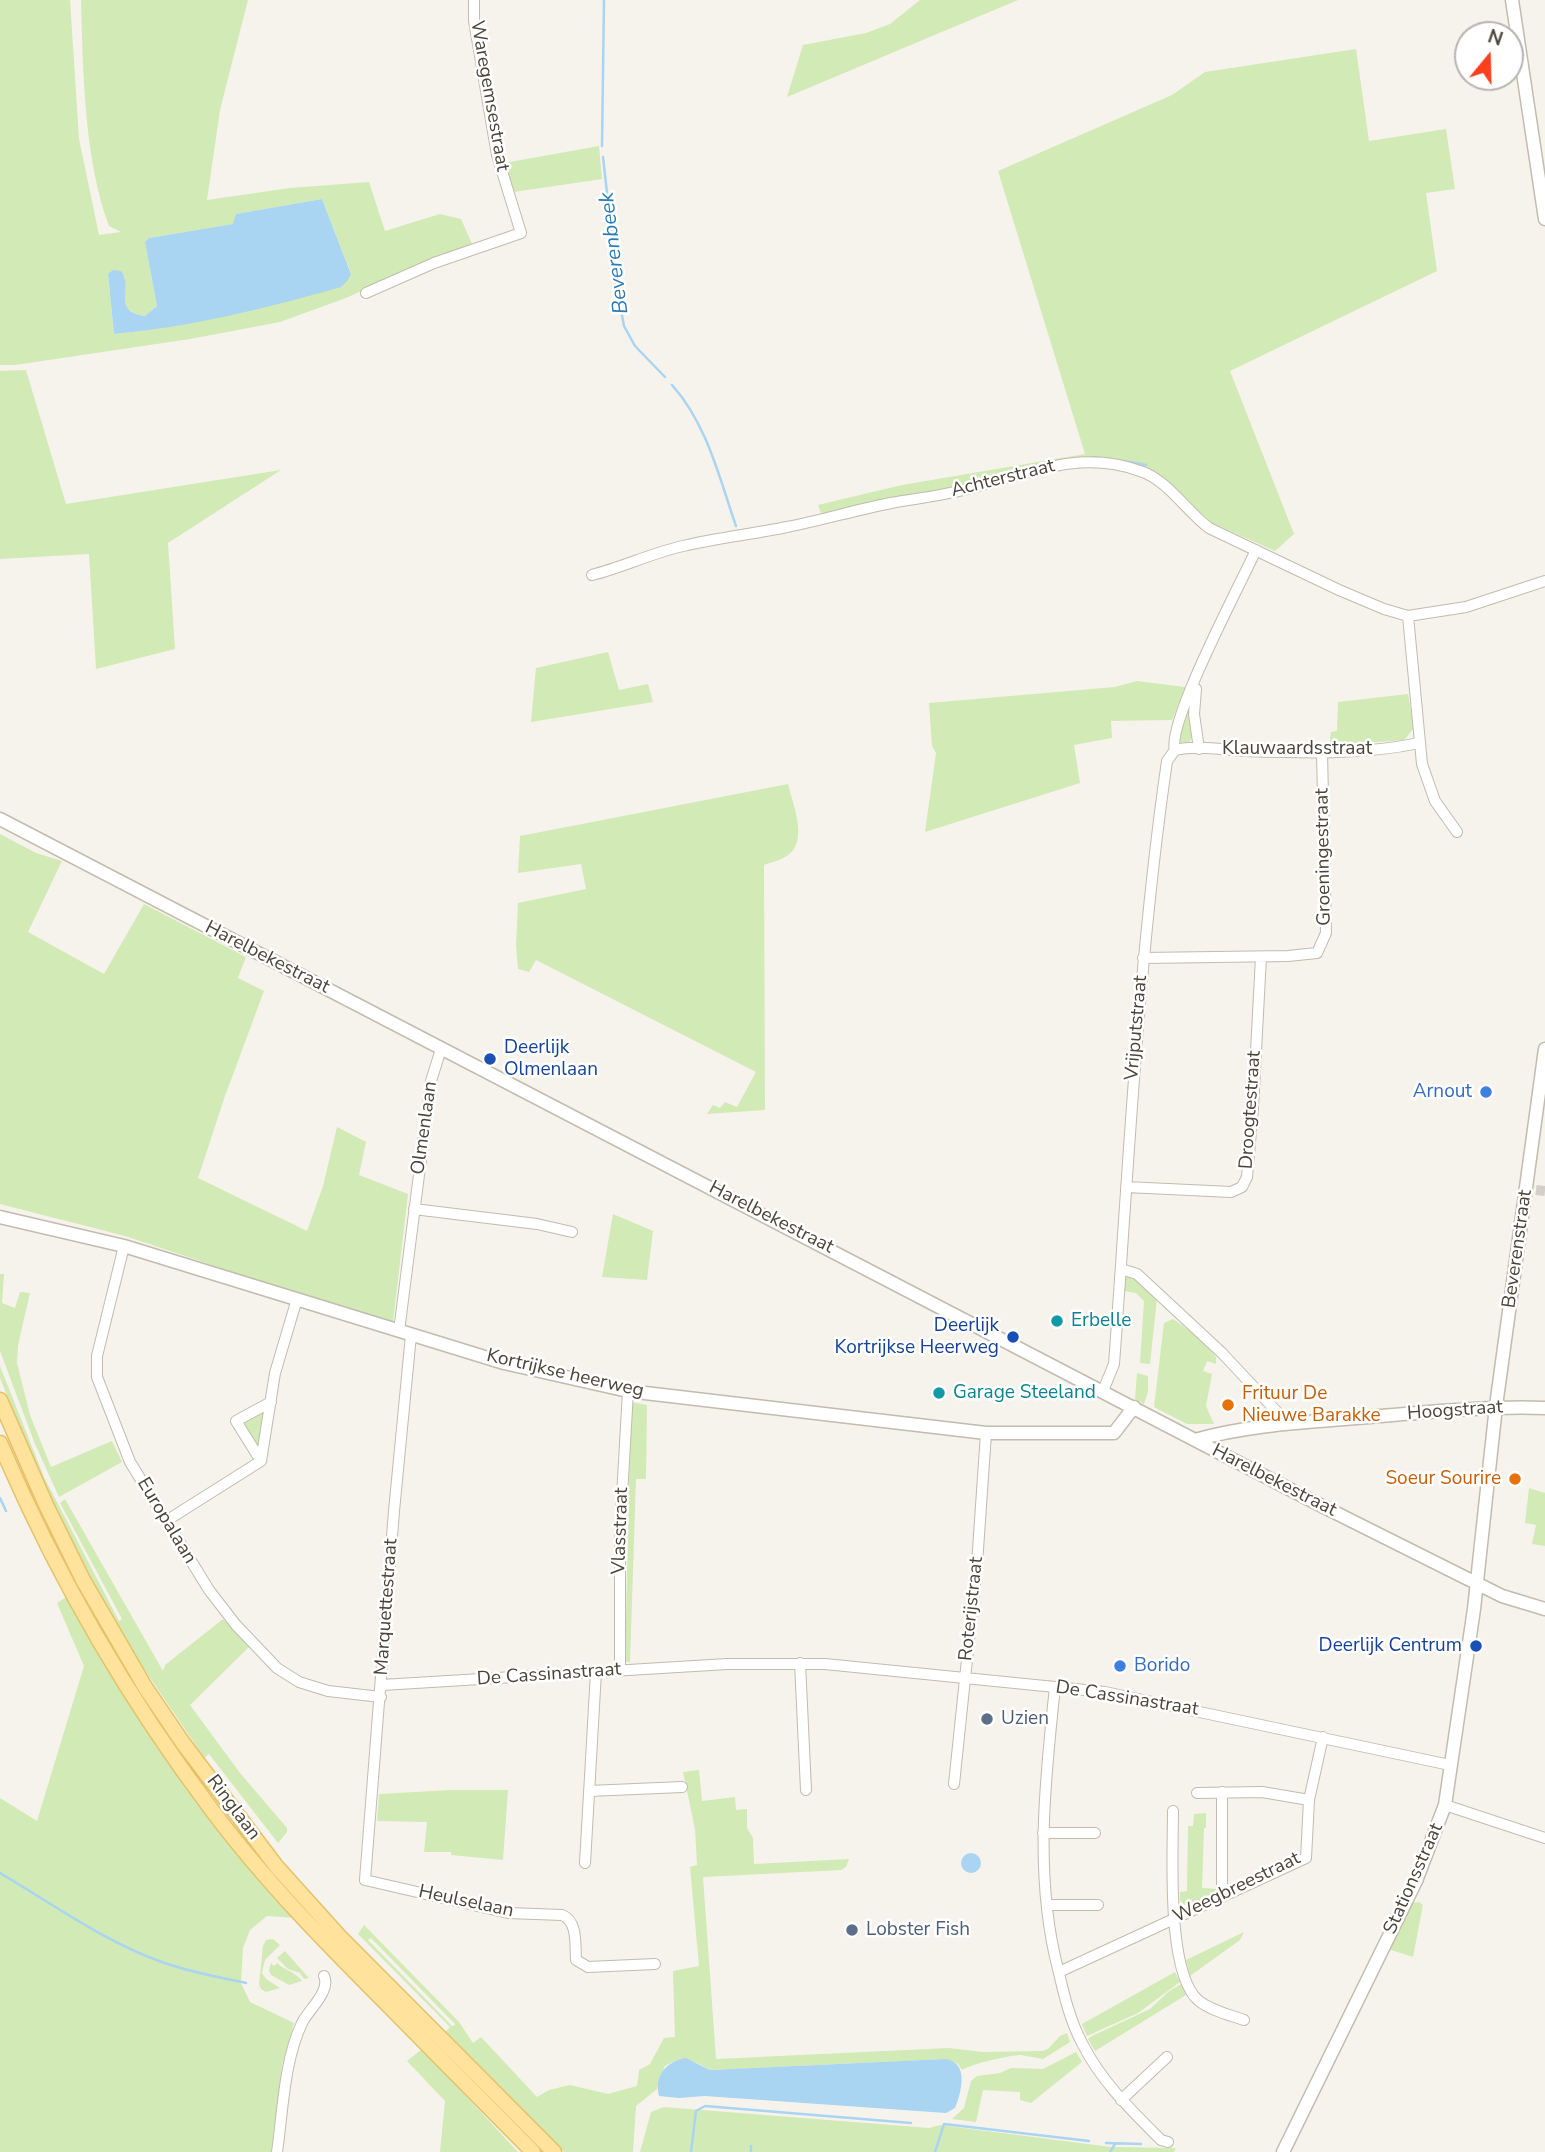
<!DOCTYPE html>
<html>
<head>
<meta charset="utf-8">
<style>
  body { margin:0 }
  #map { position:relative; width:1545px; height:2152px; overflow:hidden; background:#f6f3ec; font-family:"Nunito Sans",sans-serif }
  canvas { display:block }
  .north { position:absolute; left:1454px; top:21px; width:70px; height:70px; box-sizing:border-box; background:#fff; border:2px solid #b7b4b0; border-radius:50%; rotate:19deg; font-size:19px; font-weight:700; line-height:28px; text-align:center; color:#4b4439 }
  .north::after { content:''; display:block; margin:auto; width:24px; height:32px; background:#fc3f1d; clip-path:polygon(50% 0,100% 100%,50% 72%,0 100%) }
</style>
</head>
<body>
<div id="map">
<canvas width="1545" height="2152"></canvas>
<div class="north">N</div>
</div>
<script>
const ctx = document.querySelector('canvas').getContext('2d');
ctx.lineJoin = 'round';
function paint(path, color) { ctx.fillStyle = color; ctx.fill(path, 'evenodd'); }
function stroke(path, color, width, dash) { ctx.strokeStyle = color; ctx.lineWidth = width; ctx.lineCap = dash ? 'butt' : 'round'; ctx.setLineDash(dash || []); ctx.stroke(path); }
function label(font, color, halo, rows, align = 'center') {
  ctx.font = font + ' "Nunito Sans",sans-serif'; ctx.lineWidth = 5; ctx.setLineDash([]); ctx.textBaseline = 'middle'; ctx.strokeStyle = halo; ctx.fillStyle = color; for (const [text, x, y, turn = 0] of rows) {
    ctx.save(); ctx.translate(x, y); ctx.rotate((+turn || 0) * Math.PI / 180); ctx.textAlign = isNaN(turn) ? turn : align; if (halo) ctx.strokeText(text, 0, 0); ctx.fillText(text, 0, 0); ctx.restore();
  }
}
paint(new Path2D(`
  M0 0H70L79 139 99 235 121 232 109 226C84 159 83 71 81 0H248L220 110 207 200 290 188 369 182 385 231 440 214 461 219 473 246 412 268 346 298 280 322 190 339 15 365H0ZM322 199 351 273C273 297 195 327 114 334L108 275 113 270 125 277C125 297 119 312 145 316L157 306 145 242 149 238 234 224 236 214Z
  M920 0H1018L787 97 803 45 866 33 890 24Z
  M1356 49 1369 141 1446 129 1455 189 1426 193 1437 271 1230 371 1294 534 1275 551 1212 523 1152 472 1136 465 1087 457 1054 462 969 485 822 516 818 505 902 485 1085 454 998 171 1172 95 1205 72Z
  M599 146 602 179 514 192 504 163Z
  M26 370 66 504 281 470 168 543 175 649 96 669 89 554 0 559V371Z
  M608 652 619 690 648 684 653 702 531 722 536 668Z
  M1137 681 1185 687 1172 720 1111 721 1112 738 1074 745 1080 783 925 832 936 753 932 746 929 703 1115 687Z
  M1408 694 1414 728 1404 740 1329 746 1331 732 1337 731 1338 702Z
  M1187 710 1191 712 1192 738 1189 742 1184 744 1178 741Z
  M788 784C793 805 810 844 785 857 779 861 771 862 764 865L765 1110 707 1114 713 1105 720 1108 725 1102 737 1107 756 1072 536 960 529 972 518 969 516 945 518 903 586 889 581 864 518 873 520 836Z
  M0 834 36 853 62 861 28 932 104 974 144 904 246 957 238 978 264 991 225 1096 198 1178 307 1231 323 1186 337 1127 366 1142 359 1175 408 1194 393 1322 263 1282 125 1236 0 1204Z
  M613 1214 653 1231 647 1280 602 1277Z
  M0 1274H4L2 1303 15 1308 20 1292 30 1293 18 1345 17 1363 30 1415 51 1467 112 1441 122 1462 59 1497 35 1444 0 1351Z
  M1130 1275 1135 1276 1157 1298 1150 1364 1140 1363 1144 1301 1136 1293 1124 1291 1126 1276Z
  M1173 1319 1200 1338 1216 1357V1364L1207 1361 1203 1371 1212 1374 1206 1406 1214 1424H1187L1154 1407 1164 1323Z
  M0 1366 44 1477 119 1621 122 1619 60 1503 65 1499 163 1671 165 1665 223 1619 249 1647 190 1705 240 1773 287 1828V1832L278 1843 209 1754 204 1758C175 1713 143 1670 116 1624 68 1547 33 1462 0 1378Z
  M1137 1373 1148 1376V1392L1144 1404 1135 1399Z
  M631 1402 647 1405 646 1479H636L630 1662H625Z
  M265 1409 261 1448H258L243 1421Z
  M1529 1488 1545 1493V1546L1532 1544 1536 1525 1525 1523Z
  M68 1596 80 1618 297 1918 267 1916 250 1930 243 1948 241 1983 250 2002 294 2023 282 2065 271 2152H0V1798L37 1821 84 1666 57 1603Z
  M699 1770 702 1801 735 1797 736 1810 747 1809V1828L753 1838 754 1864 849 1859 846 1867 841 1870 703 1877 716 2059 948 2048 983 2052 1042 2051 1048 2049 1060 2036 1067 2033 1070 2042 1043 2059C1036 2058 1028 2056 1021 2055 1010 2055 971 2064 962 2070L958 2064 945 2059 710 2070C693 2060 683 2055 665 2066L657 2089 636 2106 633 2152H564L444 2033 450 2027 358 1934 364 1925 459 2022 473 2043 481 2037 537 2097 549 2090 570 2085 608 2094 637 2086 639 2070 650 2064 664 2038 675 2037 673 1971 699 1966 690 1867 697 1865 695 1829 683 1772ZM371 1938 455 2024V2025L452 2026 368 1940Z
  M451 1790H508L503 1860 451 1855V1852H424L427 1822 377 1821 379 1794Z
  M1206 1813V1828H1204L1202 1888 1217 1889 1218 1894 1192 1906 1183 1904 1180 1900V1892L1187 1891 1188 1826H1193L1194 1814Z
  M1419 1902 1423 1905 1413 1957 1388 1949 1413 1903Z
  M1244 1932 1240 1940 1190 1976 1186 1960Z
  M273 1939 280 1945 265 1960 262 1973 266 1979 280 1988 266 1992 261 1989 259 1984 263 1946 266 1940Z
  M285 1951 308 1977 309 1978 304 1979 300 1973 288 1969 277 1958Z
  M271 1963 274 1966 277 1963C284 1970 296 1972 302 1981L289 1985 271 1975 269 1970Z
  M1175 1972 1180 1982 1138 2013 1087 2036 1082 2024Z
  M1181 1984 1186 1995 1095 2051 1088 2039 1092 2036 1150 2009 1168 1992Z
  M422 2049 518 2152H440L445 2101 407 2061Z
  M1076 2052 1082 2062 1031 2103 1020 2100V2092L983 2090 976 2122 952 2119 964 2108 971 2081 977 2076 1000 2073 1011 2068 1043 2069Z
  M664 2107 929 2128 940 2125 1111 2147 1176 2148 1174 2152H640L651 2112Z`), '#d2eab5');
paint(new Path2D(`
  M322 199 351 274 347 281 341 287C267 308 191 327 114 334L108 274 113 270 121 271C134 288 111 311 145 316L157 306 145 242 149 238 233 224 236 214Z
  M961 1863a10 10 0 1 1 20 0a10 10 0 1 1-20 0Z
  M686 2058 710 2070 945 2059C969 2062 962 2091 955 2108L946 2113 705 2096 679 2098 659 2096C654 2075 667 2061 686 2058Z`), '#a9d4f2');
stroke(new Path2D(`
  M602 146 604 0
  M603 157 619 300 624 326 635 346 665 377
  M672 385C707 424 719 477 736 526
  M1093 457 1101 458
  M1118 460 1146 465
  M0 1498 6 1511
  M0 1873C53 1904 103 1941 162 1962 189 1972 218 1977 246 1983
  M1106 2143 1141 2144
  M691 2152 696 2111 705 2106 911 2123
  M751 2152V2146
  M935 2152 944 2124 1089 2141
  M1110 2152 1115 2144`), '#a9d4f2', 2.5);
stroke(new Path2D(`
  M1536 1190 1545 1191`), '#d4d0c8', 10, [10, 5]);
const minor = new Path2D(`
  M366 293 434 263 521 233 497 155 474 21V0
  M592 575C623 567 652 553 683 546 717 538 753 534 787 527 822 520 856 510 891 503 912 499 933 497 954 492 1018 479 1073 447 1140 471 1168 480 1186 511 1209 528L1339 590 1384 609 1408 616 1466 607 1545 581
  M1408 616 1422 764 1435 801 1457 832
  M1196 689 1194 714 1199 749
  M1175 750C1197 745 1223 750 1245 751 1302 753 1363 755 1419 743
  M1143 958 1288 956 1317 953 1326 933 1322 752
  M1126 1187 1231 1192 1242 1187 1247 1177 1253 1108 1261 957
  M414 1209 537 1224 572 1232
  M124 1246 97 1356V1377L130 1462 209 1590 236 1625 277 1668 299 1682 328 1691 381 1697
  M1121 1269 1137 1274 1222 1353 1279 1414 1281 1424
  M399 1331 431 1081 441 1049
  M411 1335 394 1511 365 1880 508 1913 562 1915C578 1921 575 1945 576 1960L588 1967 655 1964
  M1103 1391 1114 1364C1129 1162 1138 961 1167 761L1175 750C1166 724 1241 583 1256 550
  M261 1461 236 1421 271 1402
  M166 1521 261 1461 275 1373 297 1299
  M800 1663 806 1790
  M620 1670V1531L628 1391
  M382 1685 727 1664H825L1105 1692 1450 1765
  M1055 1687C1045 1780 1034 1877 1058 1969 1064 1995 1070 2021 1083 2045 1102 2082 1131 2110 1161 2140L1168 2142
  M954 1784 977 1564 986 1433
  M589 1791 682 1787
  M1222 1792V1884L1226 1895
  M1197 1793 1262 1792 1309 1800
  M1445 1805 1545 1838
  M1173 1811C1173 1853 1166 1974 1199 2001 1212 2011 1230 2015 1244 2020
  M1043 1833H1095
  M585 1863 596 1672
  M1047 1905H1098
  M1059 1972 1306 1858 1309 1800 1323 1737
  M1121 2100 1167 2057
  M277 2152C283 2110 284 2061 302 2023 309 2009 331 1991 324 1976`);
const tertiary = new Path2D(`
  M1512 0 1545 219
  M0 819 1322 1506 1502 1596 1545 1609
  M0 1217 124 1246 504 1363 628 1391 986 1433H1114L1134 1407
  M1195 1440C1251 1424 1311 1422 1369 1417 1428 1412 1486 1406 1545 1408
  M1283 2152 1416 1881 1445 1805 1474 1609 1496 1406 1545 1049`);
const primary = new Path2D(`
  M0 1400 46 1505 83 1580 145 1687 183 1743 276 1866 339 1936 554 2152
  M0 1443C56 1575 128 1699 214 1813 266 1882 327 1944 388 2005 436 2054 485 2103 533 2152`);
stroke(minor, '#c2bbae', 12);
stroke(tertiary, '#c2bbae', 15);
stroke(primary, '#e6c16a', 17);
stroke(minor, '#fff', 10);
stroke(tertiary, '#fff', 12);
stroke(primary, '#ffe39c', 14);
for (const [x, y, r, color] of [
  [490,1059,7,"#1a4fb4"],
  [1486,1092,7,"#3f7fe0"],
  [1057,1321,7,"#0f9aa8"],
  [1013,1337,7,"#1a4fb4"],
  [939,1393,7,"#0f9aa8"],
  [1228,1405,7,"#e8710a"],
  [1515,1479,7,"#e8710a"],
  [1476,1646,7,"#1a4fb4"],
  [1120,1666,7,"#3f7fe0"],
  [987,1719,7,"#5c6f8a"],
  [852,1930,7,"#5c6f8a"]
]) { const dot = new Path2D(); dot.arc(x, y, r, 0, 2 * Math.PI); ctx.fillStyle = color; ctx.fill(dot); stroke(dot, '#fff', 2.5); }
label('19px', '#4b4439', '#fff', [
  ["Waregemsestraat",489,96,80],
  ["Achterstraat",1003,479,-14],
  ["Klauwaardsstraat",1297,749],
  ["Groeningestraat",1324,857,-91],
  ["Harelbekestraat",267,958,27],
  ["Vrijputstraat",1137,1028,-85],
  ["Droogtestraat",1251,1110,-86],
  ["Olmenlaan",425,1128,-82],
  ["Harelbekestraat",771,1218,27],
  ["Beverenstraat",1518,1249,-82],
  ["Kortrijkse heerweg",565,1374,13],
  ["Hoogstraat",1455,1411,-4],
  ["Harelbekestraat",1274,1481,27],
  ["Europalaan",166,1521,59],
  ["Vlasstraat",621,1531,-88],
  ["Marquettestraat",387,1607,-86],
  ["Roterijstraat",972,1609,-84],
  ["De Cassinastraat",549,1675,-4],
  ["De Cassinastraat",1127,1699,9],
  ["Ringlaan",233,1808,53],
  ["Stationsstraat",1414,1879,-66],
  ["Weegbreestraat",1237,1888,-26],
  ["Heulselaan",466,1902,12]
]);
label('19px', '#164399', '#fff', [
  ["Deerlijk",504,1048,"left"],
  ["Olmenlaan",504,1070,"left"],
  ["Deerlijk",999,1326],
  ["Kortrijkse Heerweg",999,1348],
  ["Deerlijk Centrum",1462,1646]
], 'right');
label('19px', '#366cbe', '#fff', [
  ["Arnout",1472,1092],
  ["Borido",1134,1666,"left"]
], 'right');
label('19px', '#0d838f', '#fff', [
  ["Erbelle",1071,1321],
  ["Garage Steeland",953,1393]
], 'left');
label('19px', '#c56008', '#fff', [
  ["Frituur De",1242,1394],
  ["Nieuwe Barakke",1242,1416],
  ["Soeur Sourire",1501,1479,"right"]
], 'left');
label('19px', '#4e5e75', '#fff', [
  ["Uzien",1001,1719],
  ["Lobster Fish",866,1930]
], 'left');
label('italic 21px', '#2e7ab2', '#fff', [
  ["Beverenbeek",615,253,-97]
]);
</script>
</body>
</html>
